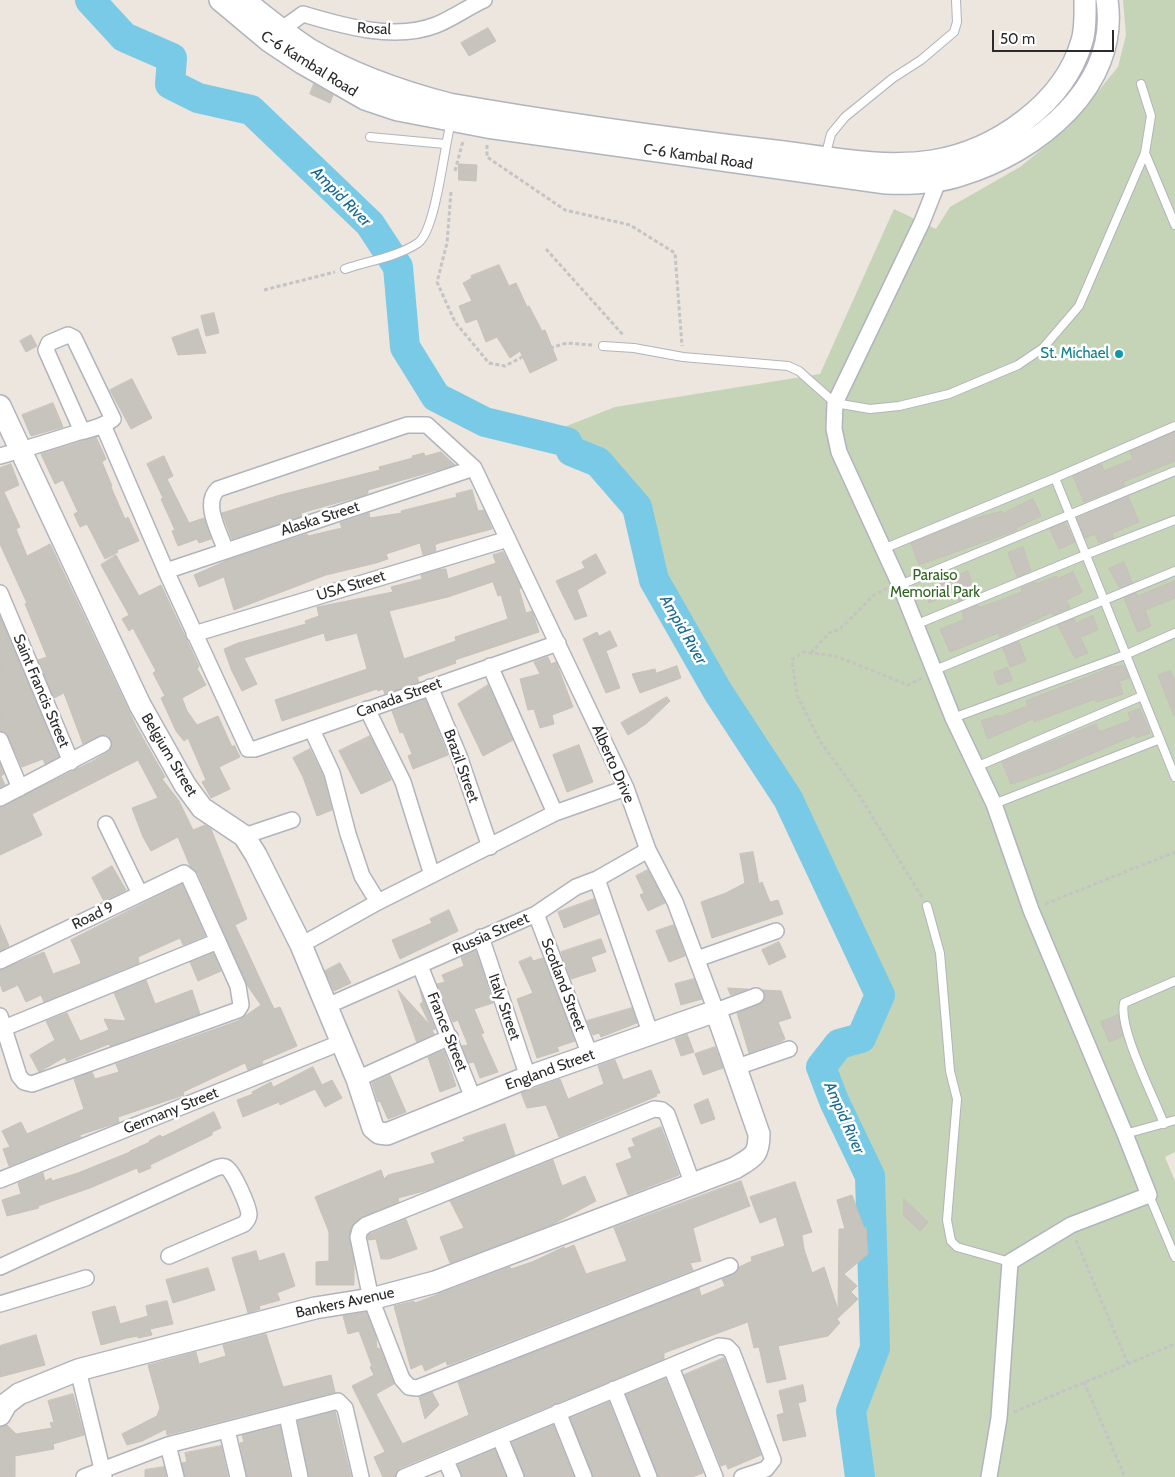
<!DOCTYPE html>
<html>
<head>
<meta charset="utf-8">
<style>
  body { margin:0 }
  #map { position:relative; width:1175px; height:1477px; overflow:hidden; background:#ece6de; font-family:Cabin,sans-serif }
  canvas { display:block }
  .scale { position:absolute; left:992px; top:30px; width:122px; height:22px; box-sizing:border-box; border:2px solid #2b2b2b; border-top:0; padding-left:6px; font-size:15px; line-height:18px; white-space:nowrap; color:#2b2b2b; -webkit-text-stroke:4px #fff; paint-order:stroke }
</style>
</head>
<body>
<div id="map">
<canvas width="1175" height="1477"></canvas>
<div class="scale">50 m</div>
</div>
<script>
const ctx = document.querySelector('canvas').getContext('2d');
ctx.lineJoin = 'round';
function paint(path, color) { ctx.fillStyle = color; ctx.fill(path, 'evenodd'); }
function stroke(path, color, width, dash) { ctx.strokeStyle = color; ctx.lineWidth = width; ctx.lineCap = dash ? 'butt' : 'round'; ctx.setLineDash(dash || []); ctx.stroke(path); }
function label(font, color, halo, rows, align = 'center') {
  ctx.font = font + ' Cabin,sans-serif'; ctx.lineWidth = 5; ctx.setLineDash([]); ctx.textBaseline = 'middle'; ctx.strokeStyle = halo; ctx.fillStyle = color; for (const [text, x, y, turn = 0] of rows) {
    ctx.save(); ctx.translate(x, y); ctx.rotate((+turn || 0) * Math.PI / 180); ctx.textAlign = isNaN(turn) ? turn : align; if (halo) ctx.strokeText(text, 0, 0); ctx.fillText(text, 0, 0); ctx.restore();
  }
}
paint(new Path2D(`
  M1123 0H1175V1152L1165 1157 1175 1181V1477H860L851 1411 875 1348 870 1176 834 1101 821 1067 839 1044 861 1038 880 995 788 799 718 692 654 580 637 507 598 462 571 451 564 427 615 407 820 374 894 209 936 229 950 207 1020 167 1068 128 1118 67 1126 35Z`), '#c5d4b6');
stroke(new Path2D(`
  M90 0 124 37 172 58 170 84 198 98 251 110 370 224 398 267 405 347 436 397 485 422 567 442 571 451 598 462 637 507 654 580 718 692 788 799 880 995 861 1038 839 1044 821 1067 834 1101 870 1176 875 1348 851 1411 860 1477`), '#79cae6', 30);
const building = new Path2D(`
  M488 28 496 41 469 56 461 43Z
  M314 84 333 95 330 103 310 94Z
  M459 164 477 165 476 181 459 180Z
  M499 265 509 286 516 283 527 307 529 306 542 331 545 330 557 360 530 373 520 351 510 358 497 337 486 342 477 319 466 323 459 306 472 301 463 283 472 278 471 276Z
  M214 313 219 333 206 336 201 316Z
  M198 329 206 353 178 355 172 338Z
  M31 335 37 346 26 352 20 341Z
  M132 379 152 418 131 429 110 390Z
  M53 403 63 427 31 436 22 415Z
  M1175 432V461L1123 482 1124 486 1084 502 1073 476 1101 464 1104 471 1133 459 1130 452Z
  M96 437 106 459 102 462 112 486 111 487 125 519 128 517 139 541 117 550 118 552 105 559 87 524 80 527 74 514 78 512 63 480 55 484 41 454Z
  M441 452 455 465 368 490V493L365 495 301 513 302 516 232 539 223 516 222 513 280 495 380 470 379 467 413 458 412 456 424 453 425 456Z
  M164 456 173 476 167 479 189 523 204 518 211 539 199 543 197 539 178 546 172 531 175 530 161 499 163 498 147 464Z
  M11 464 19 485 4 492 20 527 16 529 27 556 50 544 136 726 165 777 162 779 179 801 193 830 205 825 211 829 247 919 235 925 274 1009 280 1007 297 1046 262 1061 263 1064 248 1070 245 1063 183 1092 184 1095 118 1117 119 1122 80 1135 81 1137 9 1166 3 1149 10 1147 2 1131 21 1122 27 1134 84 1109 74 1079 92 1072 95 1079 119 1072 116 1064 238 1021 261 1005 247 985 198 873 190 866 178 837 151 851 143 837 132 808 158 798 138 760 32 814 42 835 0 855V807L91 762 108 752 112 744 108 736 103 735 83 744 64 693 54 698 38 660 47 657 25 604 27 603 0 544V468Z
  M472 490 478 511 484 510 492 529 439 543 435 545 436 551 423 555 420 543 386 554 388 559 376 563 326 575 234 610 224 577 199 587 194 575 228 560 307 534 308 536 342 528 340 523 369 513 370 518 402 513 401 511 457 497 456 494Z
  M1128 496 1139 522 1112 533 1114 538 1099 543 1095 534 1085 538 1077 519Z
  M1033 499 1041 516 1016 528 1017 530 919 565 911 543 969 520 1002 511 1003 513Z
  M1065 523 1075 542 1059 549 1050 529Z
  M1023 547 1031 571 1017 577 1008 553Z
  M503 552 521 588 519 589 526 613 532 611 539 632 455 660 456 663 417 677 419 682 385 694 383 689 378 691 377 689 282 721 275 700 367 669 357 633 326 641 324 633 244 658 257 684 242 691 231 669 224 649 238 643 306 624 305 621 319 616 317 607 393 592 391 587 422 579 421 575 441 569H446L448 579 496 563 493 555ZM493 582 498 596 501 595 508 619 455 637 456 641 404 659 389 611 448 597Z
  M596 554 606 573 577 590 587 616 575 620 556 581 585 568 582 562Z
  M116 555 139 596 161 585 191 649 199 667 197 668 206 685 182 698 187 711 197 725 218 716 232 747 234 745 240 757 219 767 230 789 211 798 202 782 206 780 188 738 184 741 176 731 161 698 165 696 153 673 156 671 133 628 129 631 122 619 129 615 101 565Z
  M1124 562 1132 583 1120 588 1109 569Z
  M968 571 975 594 959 601 956 592 929 603 924 591Z
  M1073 572 1082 592 1066 600 1070 608 1053 615 1052 612 1000 637 998 633 950 652 940 629 964 620 962 612 978 605 979 608 1022 592 1021 588 1035 582 1036 584 1056 576 1057 579Z
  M1175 581V598L1145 610 1151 626 1138 632 1124 598 1136 593 1137 596Z
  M1093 616 1098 630 1080 637 1088 653 1075 658 1058 625 1074 619 1076 623Z
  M0 617 59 757 45 764 43 759 22 767 8 736 0 731Z
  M610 631 617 646 606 651 620 688 606 693 583 639 597 632 599 636Z
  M1019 642 1026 661 1010 667 1003 648Z
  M548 657 551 664 556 662 573 707 552 715 554 724 540 728 534 709 528 710 520 679 540 674 534 662Z
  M677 666 681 678 640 693 632 674 655 669 656 673Z
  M1124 666 1129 678 1119 681 1123 694 1096 702 1095 699 1034 722 1033 719 988 739 981 721 998 715 999 717 1028 706 1026 701 1105 670V668Z
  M1008 668 1012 680 998 685 994 673Z
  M1171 671 1175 681 1174 716 1158 675Z
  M488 685 513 740 483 756 458 704Z
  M667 697 670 701 646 724 628 735 621 723Z
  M425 699 448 755 413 769 408 756 412 754 403 732 400 733 392 711Z
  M1140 709 1150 733 1136 738 1135 735 1051 771 1011 784 1002 762 1096 724 1099 732 1131 720 1128 713Z
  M370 736 391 780 361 794 339 751Z
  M579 745 593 782 567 792 553 755Z
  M310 749 323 776 332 810 317 816 303 777 293 758Z
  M0 764 4 774 1 776 5 785 0 787Z
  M753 852 759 884 762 882 770 902 778 900 783 914 712 938 701 902 726 893 745 883 740 854Z
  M112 866 126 890 104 901 92 878Z
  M648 870 665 903 648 911 640 895 644 893 636 876Z
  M182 884 205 936 183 945 180 938 138 957 139 963 44 1002 41 995 26 1002 18 985 3 992 0 984V970L44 952 53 974 80 964 81 962 71 940Z
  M594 899 599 914 564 928 558 912Z
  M449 910 458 931 400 959 392 940 432 923 430 919Z
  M0 925 9 946 0 951Z
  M674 925 685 956 669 962 656 931Z
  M601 939 606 952 591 957 596 971 571 979 561 952Z
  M779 942 786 957 769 965 762 950Z
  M476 951 493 1003 474 1009 484 1033 481 1034 498 1072 480 1078 474 1062 469 1063 462 1046 468 1045 458 1020 453 1022 437 984 445 982 442 975 464 966 461 957Z
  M213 953 221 971 198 981 190 962Z
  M531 957 533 961 543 958 575 1041 557 1047 559 1051 537 1058 517 999 533 993 519 962Z
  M340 963 351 983 334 991 325 971Z
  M694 979 702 999 681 1005 675 984Z
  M146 980 155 1004 192 990 200 1014 110 1046 109 1044 67 1061 65 1057 39 1072 30 1055 55 1040 46 1021 67 1013 80 1041 109 1030 104 1019 126 1021 114 993Z
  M728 988 745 989H748L731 995Z
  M398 990 430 1025 420 1004 423 1002 420 990 435 1029 432 1030 431 1028 434 1034 417 1042Z
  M763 990 781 991 791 1018 778 1022 785 1039 782 1041 749 1053 737 1013 763 1002 765 997Z
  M632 1008 637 1023 601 1037 599 1033 593 1035 587 1021Z
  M1118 1015 1123 1036 1109 1042 1101 1022Z
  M687 1034 694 1052 681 1056 675 1039Z
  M715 1047 723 1068 703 1075 695 1054Z
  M444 1051 456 1086 440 1092 428 1057Z
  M615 1060 623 1080 651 1070 660 1093 656 1094 657 1096 559 1137 546 1105 527 1108 521 1093 560 1079 568 1099 604 1084 598 1066Z
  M313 1067 322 1085 332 1080 342 1098 325 1107 315 1089 280 1105 279 1102 243 1117 237 1100 253 1094 252 1092 271 1082 273 1087Z
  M390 1075 406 1112 388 1119 380 1101 378 1102 372 1083Z
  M708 1099 715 1119 701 1124 694 1105Z
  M214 1112 221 1128 212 1132V1135L150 1165 151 1168 139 1173 137 1168 90 1188 38 1206 39 1208 7 1216 2 1200 21 1194 18 1183 43 1173 45 1181 51 1178 52 1181 78 1173 130 1152V1151L150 1142 149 1141 160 1135 162 1137Z
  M505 1124 515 1155 428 1190 398 1198 399 1202 360 1218 354 1223 349 1235 354 1262V1285H316V1262L329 1261V1232L315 1197 381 1170 384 1179 388 1175 435 1163 431 1153 465 1141 463 1138Z
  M661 1127 679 1175 628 1195 616 1164 632 1158 628 1148 635 1146 632 1139Z
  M553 1160 562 1186 585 1176 596 1201 553 1224 450 1263 440 1237 464 1228 450 1201Z
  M741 1181 750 1206 693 1228 701 1261 690 1263 693 1270 451 1364 447 1365 446 1361 425 1371 422 1364 411 1369 394 1306 414 1301 415 1303 510 1267 511 1269 532 1262 564 1247 565 1249 574 1245 586 1274 627 1261 614 1228Z
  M795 1182 812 1232 802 1235 804 1249 812 1273 824 1267 838 1310 839 1229H845L837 1200 852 1195 864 1228 866 1227 868 1254 844 1274 857 1286 851 1292 858 1299 837 1319 840 1323 828 1336 778 1346 786 1379 767 1383 759 1347 754 1348 748 1322 664 1353V1359L400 1468 395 1477H383L374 1457 385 1452 352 1386 374 1375 370 1367 372 1366 359 1331 348 1334 343 1316 366 1312 376 1337 377 1349 380 1348 394 1384 376 1394 402 1443 400 1445 402 1444 469 1415 458 1382 699 1288 701 1296 725 1286 722 1279 737 1272 739 1267 752 1261 751 1257 785 1246 776 1217 760 1223 750 1197Z
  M904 1199 928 1222 920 1231 904 1216Z
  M406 1219 417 1249 389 1259H381L376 1239 368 1240V1235Z
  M256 1251 259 1261 284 1253 295 1286 277 1293 280 1300 259 1306 260 1309 248 1313 232 1258Z
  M208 1268 215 1290 173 1303 166 1280Z
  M167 1301 173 1324 150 1329 152 1335 138 1338V1336L127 1338 101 1345 92 1312 115 1306 120 1324 148 1316 146 1306Z
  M266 1334 283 1387 331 1375 335 1392 167 1435 166 1429 142 1441 127 1445 122 1434 157 1416 160 1408 148 1365 196 1352 199 1364 226 1356 223 1345Z
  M36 1335 45 1365 0 1377V1346Z
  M724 1358 761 1455 728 1469 726 1464 721 1466 684 1375Z
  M665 1378 703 1473 692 1477H658L626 1395Z
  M803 1385 806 1401 798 1403 806 1436 783 1441 777 1415 784 1413 779 1391Z
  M432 1392 439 1405 425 1419 419 1397Z
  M73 1394 84 1435 53 1444 54 1449 15 1456V1477H0V1427L7 1425 16 1434 52 1428 50 1423 54 1422 48 1401Z
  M609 1402 639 1477H593L570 1418Z
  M335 1411 351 1477H309L298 1421Z
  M553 1425 574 1477H525L512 1442Z
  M280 1426 290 1477H247L240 1443 244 1442 242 1435Z
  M221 1446 228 1477H185L182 1463 187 1462 185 1453Z
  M495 1449 506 1477H462L458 1465Z
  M164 1467 166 1477H145V1470Z`);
paint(building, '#c7c3bd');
stroke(building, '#c7c1b8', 1);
const lane = new Path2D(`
  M370 137 445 144
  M1145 153 1175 225
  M825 157 831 134 845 117 893 78 921 60 954 32 957 22 956 0
  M345 269C368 261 397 257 418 243 436 230 444 147 451 122
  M603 346 634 348 683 357 788 366 799 371 835 403 870 409 899 406 949 394 1018 365 1043 348 1079 306 1145 153 1151 116 1141 84
  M1055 478 1175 777
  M883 549 1055 478 1175 426
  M900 585 1175 471
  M915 625 1085 555 1175 520
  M935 670 1175 571
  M953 718 1125 655 1175 633
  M976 767 1142 696
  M994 804 1160 739
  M927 906 940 953 950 1071 957 1099 947 1220 951 1241 957 1247 1010 1262
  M1164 1124C1154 1097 1118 1028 1124 1003L1175 981
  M1125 1134 1175 1120
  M1149 1195 1175 1257`);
const street = new Path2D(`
  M275 34 303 14C343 26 395 41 436 25 452 19 468 7 484 0
  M941 174 922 222 835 403 834 429 839 452 900 585 953 718 994 804 1031 910 1125 1134 1149 1195 1071 1225 1010 1262 999 1418 989 1477
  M103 425 166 571 248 749H255L558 643
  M0 456C25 449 51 441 76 433 88 430 103 427 113 419L74 338 68 335 49 343 46 350 82 431
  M226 551C220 533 202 504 218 489L407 425H427L474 468 626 788 648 850 675 902 716 1011 756 996
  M166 571 474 468
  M0 593 71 762
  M194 634 508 539
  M490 666 555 813
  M430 687 459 756 490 847
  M367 709 403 782 432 875
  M312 730 332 773 348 834 362 876 378 902
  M0 740 20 788
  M0 798 103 744
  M106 824 140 894
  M244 836 292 820
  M597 879 651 1035
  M536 914 590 1055
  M481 937 528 1077
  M301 945 378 902 555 813 626 788
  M697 959 776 931
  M0 961 184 873 189 877 238 986 241 1005 238 1010 32 1084 24 1082 19 1076 0 1016
  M420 966 473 1098
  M327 1006 536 914 576 887 597 879 648 850
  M4 1028 218 941
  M737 1067 789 1049
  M357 1079 450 1037
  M0 1180 342 1042
  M693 1185 667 1114 662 1110 654 1109 366 1225 360 1230 358 1237 371 1299 402 1379 409 1387 417 1388 730 1266
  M0 1267 216 1168C220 1167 223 1165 227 1168 234 1173 248 1205 249 1214 249 1218 247 1221 244 1224L169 1256
  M0 1304 86 1278
  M671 1367 715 1477
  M78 1370 104 1477
  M614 1389 649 1477
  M558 1412 584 1477
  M287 1415 300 1477
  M227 1430 238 1477
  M500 1438 516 1477
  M168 1445 176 1477
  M446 1461 453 1477
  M84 1477 168 1445 338 1401 345 1408 361 1477
  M404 1477 719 1346 727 1347 732 1352 773 1460 766 1469 742 1477`);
const secondary = new Path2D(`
  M220 0 269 41 302 63 365 99 398 110 487 127 886 183C911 184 937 183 961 175 1037 152 1120 86 1107 0
  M244 0C265 17 286 34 309 49 350 73 403 92 449 104 557 123 666 138 775 151 826 157 881 169 933 161 995 151 1064 104 1082 41 1086 28 1085 14 1085 0
  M0 406 140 705 185 785 202 808 244 836 256 855 301 945 357 1079 373 1128 379 1133 387 1134 528 1077 716 1011 759 1134C759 1156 753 1157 735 1168L435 1282 371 1299 315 1308 78 1370 19 1394 6 1404 0 1415`);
stroke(lane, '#b1b4bd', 10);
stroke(street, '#b1b4bd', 18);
stroke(secondary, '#b1b4bd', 24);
stroke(new Path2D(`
  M487 145V157L565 210 630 225 675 253 682 346
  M455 171 463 141
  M451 192 447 243 437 282 455 322 489 363 505 366 526 355 567 343 592 345
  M546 249 624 336
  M264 290 335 272
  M811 653 829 633 840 629 874 595 887 588
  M922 897 859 795 820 741 797 695 792 660 803 652 836 656 908 685 922 678
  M1045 904 1175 852
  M1076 1240 1128 1364
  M1084 1382 1125 1477
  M1014 1412 1175 1344`), '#c4c4c4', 3, [4, 2.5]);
stroke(lane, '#fff', 8);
stroke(street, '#fff', 15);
stroke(secondary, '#fff', 21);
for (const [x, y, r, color] of [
  [1119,354,5,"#0f9aa8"]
]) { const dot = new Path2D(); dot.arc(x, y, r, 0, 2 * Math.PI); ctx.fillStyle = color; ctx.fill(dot); stroke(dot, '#fff', 2); }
label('15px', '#2b2b2b', '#fff', [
  ["Rosal",374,29,3],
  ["C-6 Kambal Road",309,64,32],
  ["C-6 Kambal Road",698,157,8],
  ["Alaska Street",320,519,-18],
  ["USA Street",351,586,-17],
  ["Saint Francis Street",41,691,67],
  ["Canada Street",399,698,-20],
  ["Belgium Street",169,755,59],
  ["Alberto Drive",613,764,66],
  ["Brazil Street",461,766,70],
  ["Road 9",93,916,-26],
  ["Russia Street",491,934,-24],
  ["Scotland Street",563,985,69],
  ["Italy Street",504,1007,71],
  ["France Street",447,1032,68],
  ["England Street",550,1070,-20],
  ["Germany Street",171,1111,-22],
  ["Bankers Avenue",345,1303,-12]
]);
label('15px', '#0d838f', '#fff', [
  ["St. Michael",1109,354]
], 'right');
label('15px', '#2e631f', '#fff', [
  ["Paraiso",935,576],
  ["Memorial Park",935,593]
]);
label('italic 16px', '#176993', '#fff', [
  ["Ampid River",341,197,45],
  ["Ampid River",683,630,60],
  ["Ampid River",844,1118,66]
]);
</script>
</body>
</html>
